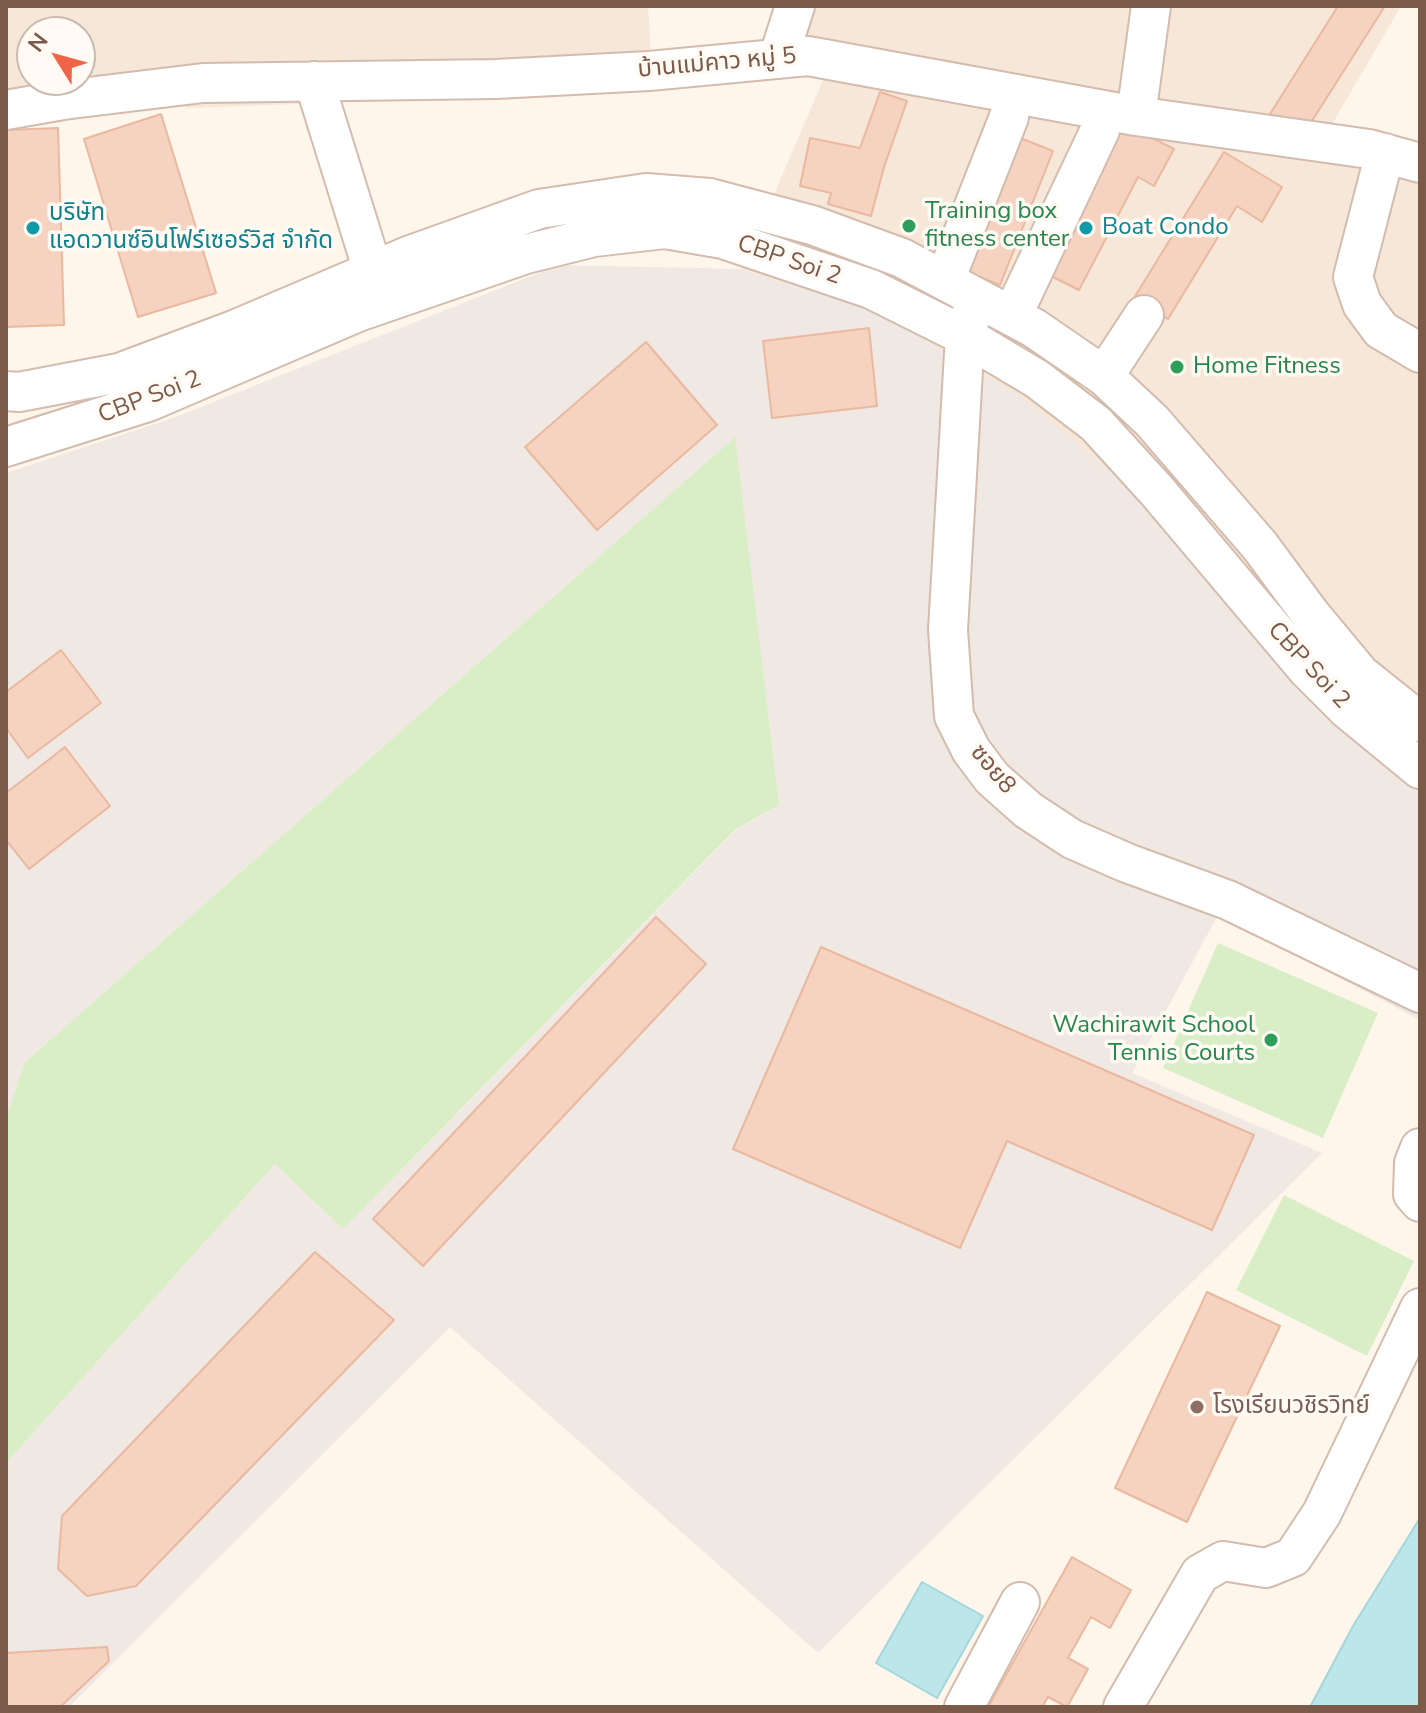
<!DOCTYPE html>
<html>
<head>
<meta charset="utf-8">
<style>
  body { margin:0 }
  #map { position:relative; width:1426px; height:1713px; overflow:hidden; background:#fef6eb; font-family:"Nunito Sans",sans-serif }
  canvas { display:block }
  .frame { position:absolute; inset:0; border:8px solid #7c5a4a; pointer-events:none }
  .north { position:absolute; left:16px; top:16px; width:80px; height:80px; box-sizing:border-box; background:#fffaf3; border:2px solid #cbbaaf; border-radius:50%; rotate:307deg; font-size:22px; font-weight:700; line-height:32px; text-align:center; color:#7c5a4a }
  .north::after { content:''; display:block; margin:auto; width:28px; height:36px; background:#f06548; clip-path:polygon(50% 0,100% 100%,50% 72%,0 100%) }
</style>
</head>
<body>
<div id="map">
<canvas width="1426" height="1713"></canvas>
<div class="frame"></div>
<div class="north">N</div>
</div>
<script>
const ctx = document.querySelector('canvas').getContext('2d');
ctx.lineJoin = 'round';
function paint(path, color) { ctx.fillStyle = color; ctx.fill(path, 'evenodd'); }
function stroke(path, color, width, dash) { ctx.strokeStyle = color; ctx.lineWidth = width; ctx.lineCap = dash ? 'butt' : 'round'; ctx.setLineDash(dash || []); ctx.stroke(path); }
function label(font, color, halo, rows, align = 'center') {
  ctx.font = font + ' "Nunito Sans","Noto Sans Thai",sans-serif'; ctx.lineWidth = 7; ctx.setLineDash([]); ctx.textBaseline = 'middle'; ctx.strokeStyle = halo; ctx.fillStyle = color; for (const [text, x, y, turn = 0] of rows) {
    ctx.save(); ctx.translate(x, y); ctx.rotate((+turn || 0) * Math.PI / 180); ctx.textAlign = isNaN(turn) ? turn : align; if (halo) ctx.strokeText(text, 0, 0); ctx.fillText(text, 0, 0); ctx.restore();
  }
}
paint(new Path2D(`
  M6 6H648L653 91 188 108 113 80 6 96ZM32 32H80V80H32Z
  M782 6H1401L1317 150 1420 176V787L878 312 742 269 827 71Z`), '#f6e7d8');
paint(new Path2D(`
  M559 265 742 269 878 312 1023 397 1168 522 1420 787V1020L1218 915 1132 1073 1322 1153 818 1653 450 1327 69 1707H6V1463L276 1163 343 1229 737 829 779 805 734 438 24 1063 6 1119V473L173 418Z`), '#f0e8e3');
paint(new Path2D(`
  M735 437 779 805 736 829 343 1229 275 1164 6 1463V1119L24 1063Z
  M1218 943 1378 1013 1323 1138 1163 1068Z
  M1284 1195 1414 1261 1367 1356 1236 1290Z`), '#d9eec7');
const water = new Path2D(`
  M1420 1518V1707H1310L1353 1626Z
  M922 1582 983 1616 937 1698 876 1663Z`);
paint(water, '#bce6ea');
stroke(water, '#a2d7dd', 2);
const building = new Path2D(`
  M1338 6H1385L1303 135 1270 114Z
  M880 92 907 101 884 167 871 216 828 204 831 193 800 186 810 138 860 148Z
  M161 114 216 293 138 317 84 139Z
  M1117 120 1174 149 1154 186 1138 177 1079 290 1039 270Z
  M58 128 64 325 6 327V130Z
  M1015 136 1053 151 1000 285 962 270Z
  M1224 152 1282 187 1262 222 1237 206 1168 319 1134 298Z
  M869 328 877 406 772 418 763 341Z
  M646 342 717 425 597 530 525 447Z
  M61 650 101 703 28 758 6 728V692Z
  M65 747 110 806 29 869 6 840V793Z
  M656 917 706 964 423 1266 373 1219Z
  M821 947 1254 1135 1212 1230 1007 1141 960 1248 733 1149Z
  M315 1252 394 1320 136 1586 87 1596 58 1569 62 1516Z
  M1207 1292 1280 1326 1187 1522 1115 1488Z
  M1072 1557 1131 1590 1110 1628 1091 1617 1068 1658 1088 1669 1067 1707 1048 1697 1042 1707H988Z
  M107 1647 109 1661 60 1707H6V1653Z`);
paint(building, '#f6d3c0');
stroke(building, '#eab89f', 2);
const minor = new Path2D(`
  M778 59 795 6
  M314 81 373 271
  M6 110 63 100 203 83 496 79 649 71 808 56 1136 116 1369 149 1420 163
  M1136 116 1151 6
  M1385 153 1353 277 1362 304 1381 330 1420 353
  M945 280 1009 117
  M971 315 965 336 948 630 954 716 971 750 992 778 1028 810 1072 839 1127 863 1228 900 1420 993
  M1012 316 1100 130
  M1104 376 1144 315
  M6 391 19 392 119 373 234 330 408 256 539 209 646 193 710 198 812 225 902 258 1034 328 1104 376 1152 421 1260 546 1311 615 1360 674 1420 722
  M6 447 148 402 358 312 526 254 594 237 665 229 723 239 871 289 965 336 1037 379 1096 424 1157 491 1307 669 1347 709 1420 769
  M1420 1148 1414 1163 1413 1194 1420 1202
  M964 1707 1020 1602
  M1123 1707 1200 1574 1223 1561 1266 1568 1293 1557 1322 1513 1420 1308`);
stroke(minor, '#d3bcae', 42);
stroke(minor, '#fff', 38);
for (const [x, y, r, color] of [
  [909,226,8,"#2e9e5b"],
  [33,228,8,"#0f9aa8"],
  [1086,228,8,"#0f9aa8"],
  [1177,367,8,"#2e9e5b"],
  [1271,1040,8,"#2e9e5b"],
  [1197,1407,8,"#8d6e63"]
]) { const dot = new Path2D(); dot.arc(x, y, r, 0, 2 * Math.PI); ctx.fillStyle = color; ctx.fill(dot); stroke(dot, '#fffaf3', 3); }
label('24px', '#7c5a4a', '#fffaf3', [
  ["บ้านแม่คาว หมู่ 5",717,64,-5],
  ["CBP Soi 2",789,261,19],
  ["CBP Soi 2",150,398,-21],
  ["CBP Soi 2",1308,666,47],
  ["ซอย8",992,770,50]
]);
label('24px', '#27864d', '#fffaf3', [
  ["Training box",925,212],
  ["fitness center",925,240],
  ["Home Fitness",1193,367],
  ["Wachirawit School",1255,1026,"right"],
  ["Tennis Courts",1255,1054,"right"]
], 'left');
label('24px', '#0d838f', '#fffaf3', [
  ["บริษัท",49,214],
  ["แอดวานซ์อินโฟร์เซอร์วิส จำกัด",49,242],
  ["Boat Condo",1102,228]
], 'left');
label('24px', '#785e54', '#fffaf3', [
  ["โรงเรียนวชิรวิทย์",1213,1407]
], 'left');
</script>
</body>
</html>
